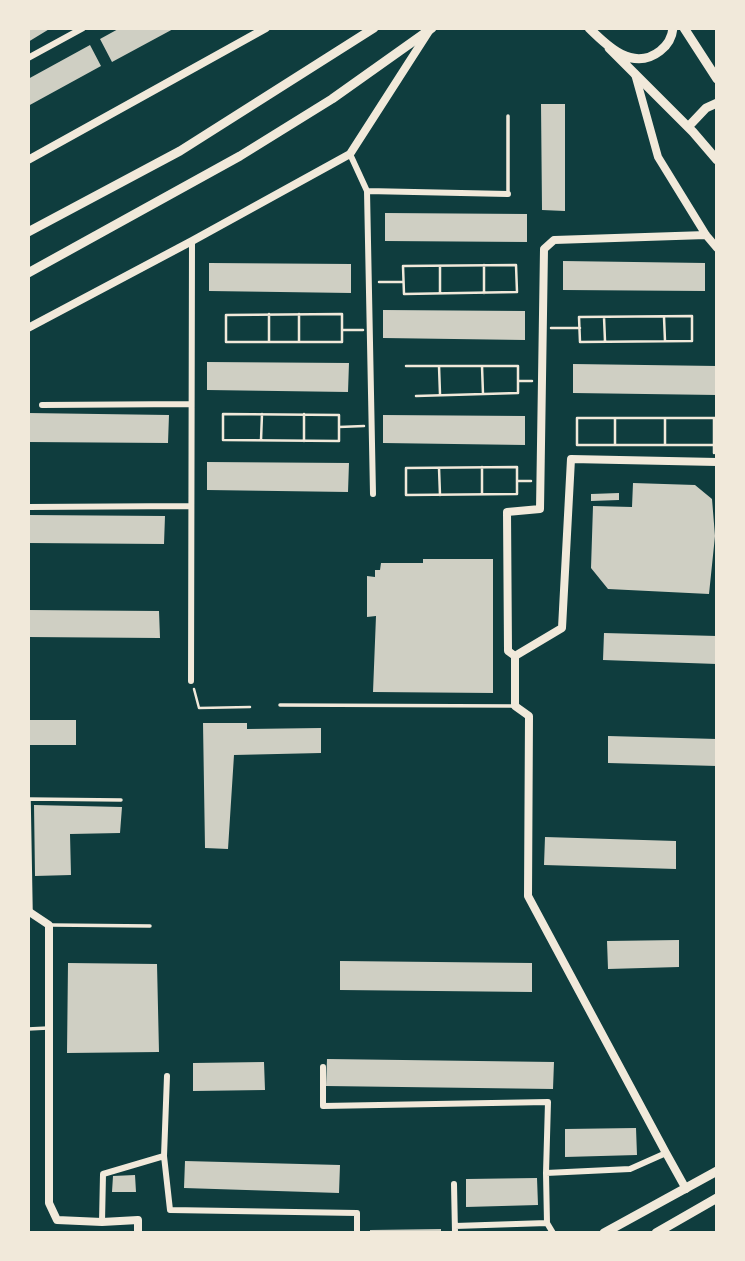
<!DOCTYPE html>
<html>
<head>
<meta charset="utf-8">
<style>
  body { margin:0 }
  #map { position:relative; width:745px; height:1261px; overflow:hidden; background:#0f3d3e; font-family:"Crimson Pro",serif }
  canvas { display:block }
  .frame { position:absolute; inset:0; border:30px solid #f1e9da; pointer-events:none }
</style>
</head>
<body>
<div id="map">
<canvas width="745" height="1261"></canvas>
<div class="frame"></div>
</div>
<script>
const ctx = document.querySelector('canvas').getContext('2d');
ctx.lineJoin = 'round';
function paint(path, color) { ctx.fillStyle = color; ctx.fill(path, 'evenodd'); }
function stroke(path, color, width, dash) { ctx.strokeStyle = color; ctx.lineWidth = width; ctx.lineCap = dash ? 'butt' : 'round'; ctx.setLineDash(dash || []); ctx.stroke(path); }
paint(new Path2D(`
  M28 28H51L28 42Z
  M120 28H175L112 62 100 39Z
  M90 45 101 66 28 106V79Z
  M541 104H565V211L542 210Z
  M385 213 527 214V242L385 241Z
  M563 261 705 263V291L563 290Z
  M209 263 351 264V293L209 291Z
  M383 310 525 311V340L383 338Z
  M207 362 349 363 348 392 207 390Z
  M573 364 717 366V395L573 393Z
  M28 413 169 415 168 443 28 442Z
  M383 415 525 416V445L383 443Z
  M207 462 349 463 348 492 207 490Z
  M633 483 695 485 712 499 715 536 709 594 608 589 591 568 593 506 632 507Z
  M619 493V500L591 501V494Z
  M28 515 165 516 164 544 28 543Z
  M423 559H493V693L373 692 376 616 367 617V576L375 577V570H380L381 563H423Z
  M28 610 159 611 160 638 28 637Z
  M604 633 717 636V664L603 660Z
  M28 720H76V745H28Z
  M203 723H247V729L321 728V753L234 755 228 849 205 848Z
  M608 736 717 739V766L608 763Z
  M34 805 122 807 120 833 70 834 71 875 35 876Z
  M545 837 676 841V869L544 865Z
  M679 940V967L608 969 607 941Z
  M340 961 532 963V992L340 990Z
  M68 963 157 964 159 1052 67 1053Z
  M327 1059 554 1062 553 1089 326 1086Z
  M264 1062 265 1090 193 1091V1063Z
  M636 1128 637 1155 565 1157V1129Z
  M185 1161 340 1165 339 1193 184 1188Z
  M135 1175 136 1192H112L113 1176Z
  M537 1178 538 1205 466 1207V1179Z
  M441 1229V1233H370V1230Z`), '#cfcfc3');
stroke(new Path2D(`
  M484 265V293
  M516 265 517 292 404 294 403 266Z
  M440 266V293
  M379 282H403
  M269 314V342
  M299 314V342
  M342 314V342H226V315Z
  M692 316V341L580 342 579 317Z
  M604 317 605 341
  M664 317 665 341
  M551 328H580
  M342 330H363
  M406 366H518V393L416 396
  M439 366 440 394
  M482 366 483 394
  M518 381H532
  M223 414 339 415V441L223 440Z
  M304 414V441
  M665 418V445
  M714 418V453
  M717 418H577V445H717
  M339 427 364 426
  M261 440 262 414
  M615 445V418
  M482 467V494
  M517 467V494L406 495V468Z
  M439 468 440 495
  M517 481H531
  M194 689 199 708 250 707`), '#f1e9da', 2.5);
stroke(new Path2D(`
  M508 116V194
  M280 705 513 706
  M31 911 29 799 121 800
  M51 925 150 926
  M28 1029 48 1028`), '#f1e9da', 3.5);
stroke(new Path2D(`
  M28 58 83 28
  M350 154 367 191 373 494
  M367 191 508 194
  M42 405 191 404
  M28 507 191 506
  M191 681 192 241
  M323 1067V1106L548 1102 546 1173 547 1223 553 1233
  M167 1076 164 1156 170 1210 357 1213V1233
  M546 1173 630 1169 666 1153
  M454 1184 455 1233
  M102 1222 103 1174 164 1156
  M455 1226 547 1223`), '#f1e9da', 6);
stroke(new Path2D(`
  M635 74 658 157 706 235 717 248
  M28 160 266 28
  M28 328 192 241 350 154 429 31
  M515 656 508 651 507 512 540 509 544 249 554 240 706 235
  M28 913H31L49 925V1203L57 1220 102 1222 138 1220V1233
  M686 1189 666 1153 528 896 529 716 515 706V656L562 628 571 459 717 462`), '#f1e9da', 8);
stroke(new Path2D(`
  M589 28C607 46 633 72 660 51 668 45 672 38 673 28
  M684 28 717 79
  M609 48 693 132 717 160
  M688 127 706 108 717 103
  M28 232 180 151 374 28
  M28 273 240 156 332 99 432 28
  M604 1233 717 1171
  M656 1233 717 1198`), '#f1e9da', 9);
</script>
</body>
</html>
